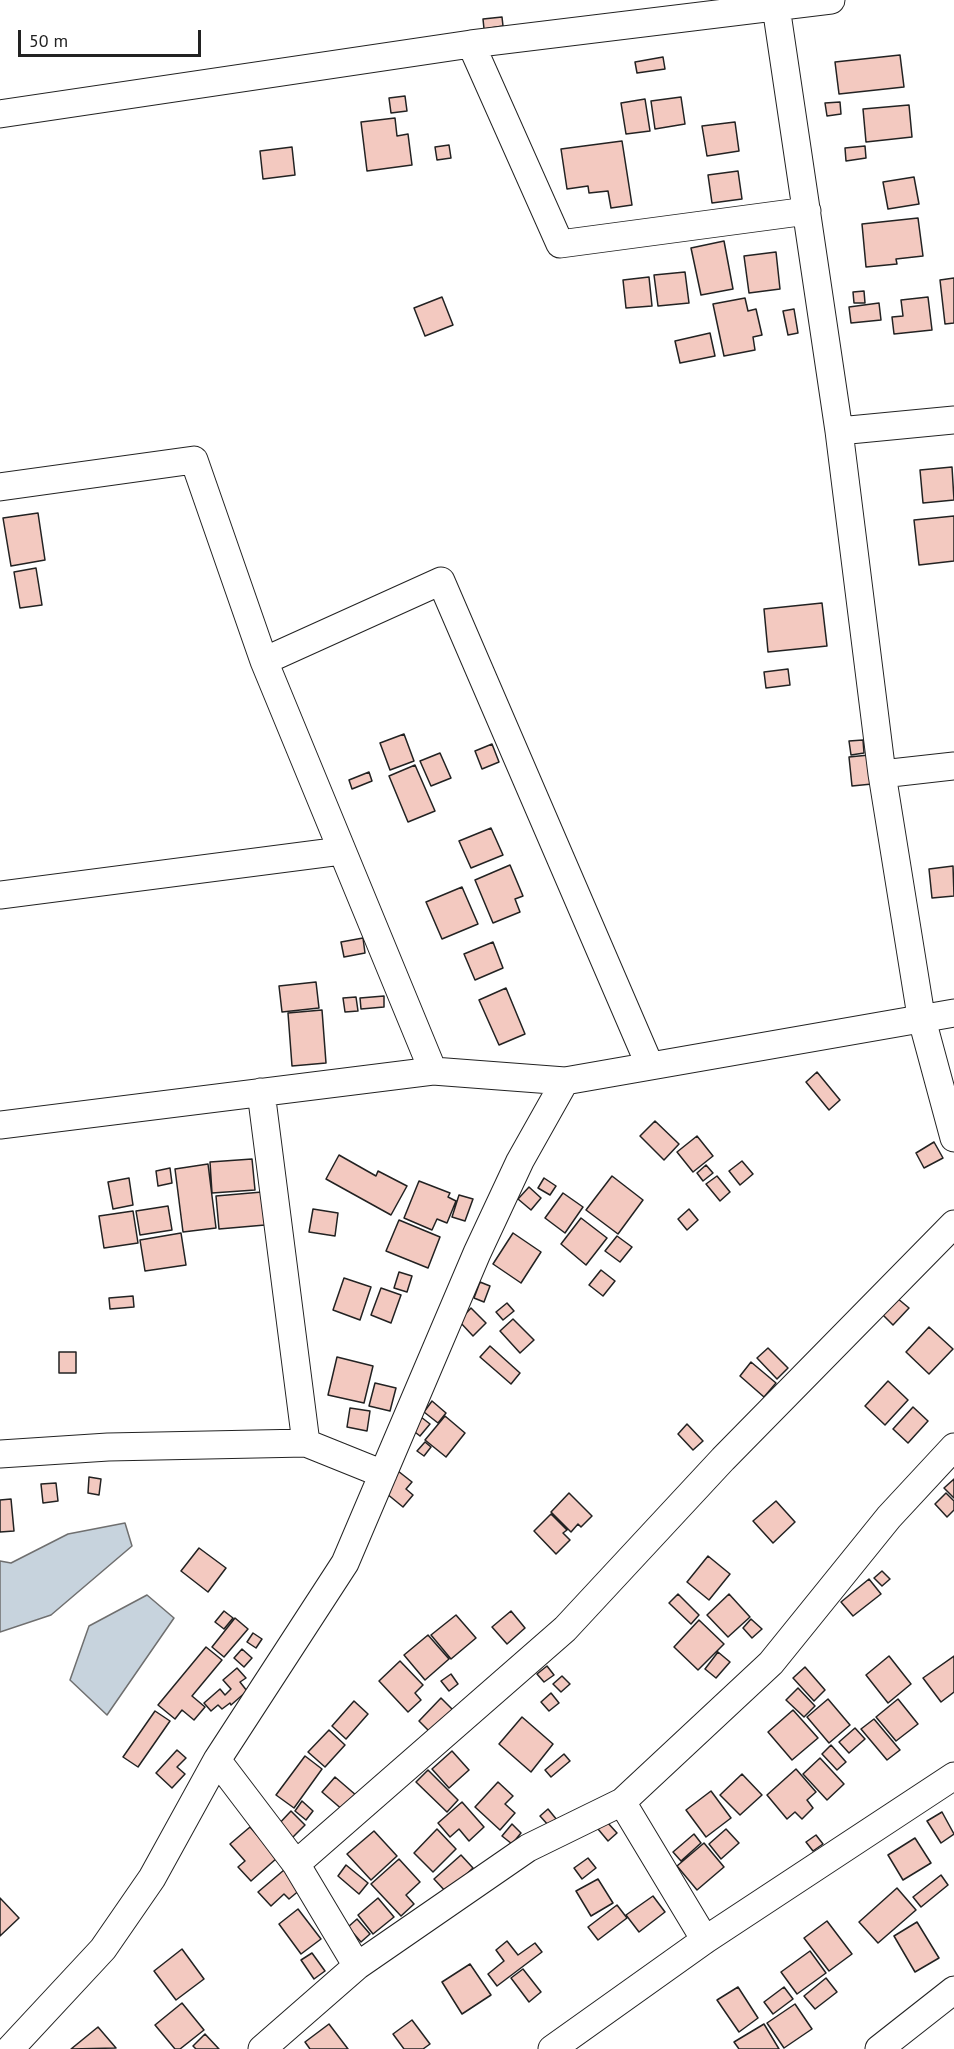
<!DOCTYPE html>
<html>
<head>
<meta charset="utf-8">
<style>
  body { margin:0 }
  #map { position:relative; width:954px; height:2049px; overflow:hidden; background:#fff; font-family:"PT Sans",sans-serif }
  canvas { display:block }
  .scale { position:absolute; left:18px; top:30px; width:183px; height:27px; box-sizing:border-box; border:3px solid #222; border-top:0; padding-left:8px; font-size:18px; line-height:21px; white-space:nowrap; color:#222; -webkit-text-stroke:4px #fff; paint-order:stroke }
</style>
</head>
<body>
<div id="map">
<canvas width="954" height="2049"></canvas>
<div class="scale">50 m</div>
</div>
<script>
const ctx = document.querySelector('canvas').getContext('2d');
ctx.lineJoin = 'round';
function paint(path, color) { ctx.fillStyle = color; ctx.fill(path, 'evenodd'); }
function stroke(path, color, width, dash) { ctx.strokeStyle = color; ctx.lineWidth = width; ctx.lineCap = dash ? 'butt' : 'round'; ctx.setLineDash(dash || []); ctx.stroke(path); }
const water = new Path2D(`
  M125 1523 132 1546 51 1615 0 1632V1561L11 1563 68 1534Z
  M147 1595 174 1618 107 1715 70 1680 89 1626Z`);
paint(water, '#c7d3dd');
stroke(water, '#6f6f6f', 1.5);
const building = new Path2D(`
  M502 17 503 26 484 29 483 19Z
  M900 55 904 87 839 94 835 62Z
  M663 57 665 69 637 73 635 62Z
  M405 96 407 111 391 113 389 98Z
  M681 97 685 124 655 129 651 101Z
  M645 99 650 131 626 134 621 103Z
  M840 102 841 114 827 116 825 103Z
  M909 105 912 137 866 142 863 109Z
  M395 118 397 136 408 134 412 165 367 171 361 122Z
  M735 122 739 151 707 156 702 126Z
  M622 141 632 205 611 208 608 191 589 193 588 186 567 189 561 149Z
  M449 145 451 158 437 160 435 147Z
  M865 146 866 158 846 161 845 148Z
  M292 147 295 175 263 179 260 151Z
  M738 171 742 199 712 203 708 175Z
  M914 177 919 204 888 209 883 182Z
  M918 218 923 256 896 259 897 264 866 267 862 224Z
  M724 241 733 289 701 295 691 248Z
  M776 252 780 289 749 293 744 256Z
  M685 272 689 303 658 306 654 275Z
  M649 277 652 306 626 308 623 280Z
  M954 278V323L945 324 940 280Z
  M864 291 865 303H854L853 292Z
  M442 297 453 325 425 336 414 308Z
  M928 297 932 330 894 334 892 317 903 316 901 300Z
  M745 298 748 311 756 309 762 335 753 337 755 350 724 356 713 304Z
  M879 303 881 320 851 323 849 307Z
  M794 309 798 333 788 335 783 311Z
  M710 333 715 356 680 363 675 341Z
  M952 467 954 500 923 503 920 470Z
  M38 513 45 560 11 566 3 518Z
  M954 516V561L919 565 914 520Z
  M36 568 42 605 20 608 14 572Z
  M822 603 827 646 768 652 764 609Z
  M788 669 790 685 766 688 764 672Z
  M404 734 414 761 390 770 380 743Z
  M863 740 864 753 851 755 849 741Z
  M492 744 499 762 482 769 475 751Z
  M440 753 451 778 431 786 420 761Z
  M869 755 872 784 852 786 849 757Z
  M415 765 435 811 408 822 389 776Z
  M369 772 372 781 352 789 349 780Z
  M491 828 503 855 471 868 459 841Z
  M510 865 523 896 515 899 520 912 493 923 475 880Z
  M953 866 954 896 932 898 929 869Z
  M462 887 478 924 442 939 426 902Z
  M363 938 365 953 344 957 341 942Z
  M493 942 503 968 475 980 464 954Z
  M316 982 319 1008 282 1012 279 986Z
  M506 988 525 1034 499 1045 479 1000Z
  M384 996V1007L361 1009 360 998Z
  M356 997 358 1011 345 1012 343 998Z
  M322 1010 326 1063 292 1066 288 1013Z
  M817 1072 840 1100 829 1110 806 1082Z
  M655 1121 679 1144 664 1160 640 1136Z
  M697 1136 713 1156 693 1172 677 1152Z
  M934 1142 943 1158 924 1168 916 1153Z
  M339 1155 376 1176 378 1171 407 1186 391 1215 326 1179Z
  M252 1159 255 1190 212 1193 210 1162Z
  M742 1161 753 1174 740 1185 729 1171Z
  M208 1164 216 1228 183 1232 175 1169Z
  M706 1165 713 1173 703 1181 697 1173Z
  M170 1168 172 1183 158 1186 156 1171Z
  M612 1176 643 1200 618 1234 586 1210Z
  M717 1176 730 1192 720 1201 706 1184Z
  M129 1178 133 1205 113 1209 108 1182Z
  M544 1178 556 1186 550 1195 538 1188Z
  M419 1181 450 1193 448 1197 456 1201 447 1223 437 1219 432 1230 404 1218Z
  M529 1187 541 1198 531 1210 518 1199Z
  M262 1192 265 1225 219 1229 216 1196Z
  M563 1193 583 1207 565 1233 545 1218Z
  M459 1195 473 1199 465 1221 452 1217Z
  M168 1206 172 1230 140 1235 136 1211Z
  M313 1209 338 1213 335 1236 309 1232Z
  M689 1209 698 1220 687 1230 678 1219Z
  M133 1211 138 1243 104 1248 99 1216Z
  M581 1218 607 1238 586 1265 561 1244Z
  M399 1220 440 1237 428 1268 386 1251Z
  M181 1233 186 1265 145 1271 140 1240Z
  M513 1233 541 1252 521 1283 493 1264Z
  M617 1236 632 1247 620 1262 605 1251Z
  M601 1270 615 1281 603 1296 589 1285Z
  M399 1272 412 1276 407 1292 394 1288Z
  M344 1278 371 1287 360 1320 333 1310Z
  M480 1282 490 1286 484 1302 474 1298Z
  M381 1288 401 1295 391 1323 371 1315Z
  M133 1296 134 1307 110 1309 109 1298Z
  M897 1298 909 1308 893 1325 882 1314Z
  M507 1303 514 1311 503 1320 496 1312Z
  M471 1308 486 1323 473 1336 459 1321Z
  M513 1319 534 1340 520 1353 500 1331Z
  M929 1327 953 1349 929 1374 906 1352Z
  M490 1346 520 1373 511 1384 480 1357Z
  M768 1348 788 1368 777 1379 757 1358Z
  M59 1352H76V1373H59Z
  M337 1357 373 1366 364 1403 328 1395Z
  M751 1362 776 1383 764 1397 740 1376Z
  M888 1381 908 1400 885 1425 865 1406Z
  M375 1383 396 1388 390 1411 369 1406Z
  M432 1401 446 1413 438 1423 424 1412Z
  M913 1407 928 1421 908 1443 893 1429Z
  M350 1408 370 1411 367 1431 347 1427Z
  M445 1416 465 1433 446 1457 425 1440Z
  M421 1417 430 1424 420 1436 411 1429Z
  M687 1424 703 1441 693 1450 678 1434Z
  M425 1442 431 1447 424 1456 417 1451Z
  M398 1471 412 1482 406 1489 413 1495 403 1507 381 1489Z
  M89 1477 101 1479 99 1495 88 1493Z
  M954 1479V1498L944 1488Z
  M56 1483 58 1501 43 1503 41 1484Z
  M569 1493 592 1516 581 1527 578 1524 571 1532 551 1512Z
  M946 1493 954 1501V1510L947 1517 935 1504Z
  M11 1499 14 1531 0 1532V1500Z
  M776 1501 795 1522 773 1543 753 1521Z
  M551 1514 567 1530 563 1533 570 1540 556 1554 534 1531Z
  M199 1548 226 1568 208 1592 181 1571Z
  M708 1556 730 1574 709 1600 687 1582Z
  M882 1571 890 1579 882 1586 874 1578Z
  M869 1579 881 1594 853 1616 841 1602Z
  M678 1594 699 1615 691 1624 669 1603Z
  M729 1594 750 1617 728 1637 707 1615Z
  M224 1611 233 1618 224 1629 215 1622Z
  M511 1611 525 1628 507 1644 492 1627Z
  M456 1615 476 1638 451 1659 431 1635Z
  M235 1618 248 1629 224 1657 212 1647Z
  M751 1619 762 1629 752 1638 743 1628Z
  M699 1620 724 1644 698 1670 674 1647Z
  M253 1633 262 1639 256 1648 247 1642Z
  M428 1635 449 1659 425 1680 404 1655Z
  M206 1647 222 1660 192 1696 205 1707 194 1720 182 1710 175 1719 158 1705Z
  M242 1649 252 1658 244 1667 234 1658Z
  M718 1652 730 1662 716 1678 705 1669Z
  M889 1656 911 1684 888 1703 866 1675Z
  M954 1656V1692L941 1702 923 1678Z
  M400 1661 423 1685 415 1693 421 1700 408 1712 379 1681Z
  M547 1666 554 1675 544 1682 537 1674Z
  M805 1667 825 1690 814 1701 793 1678Z
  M237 1668 246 1678 240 1682 247 1691 231 1705 230 1703 222 1709 218 1705 211 1711 204 1703 220 1689 225 1695 231 1689 223 1680Z
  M451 1674 458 1684 449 1691 441 1681Z
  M562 1676 570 1684 561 1692 553 1684Z
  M798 1688 815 1706 804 1717 786 1700Z
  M551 1693 559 1703 549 1711 541 1702Z
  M441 1698 453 1710 431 1733 419 1721Z
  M828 1699 850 1725 829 1743 807 1717Z
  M898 1699 918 1724 896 1741 876 1717Z
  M354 1701 368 1714 346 1739 332 1726Z
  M793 1710 818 1738 792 1760 768 1732Z
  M155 1711 170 1721 138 1767 123 1757Z
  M522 1717 553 1744 531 1772 499 1744Z
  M874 1719 900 1750 887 1760 861 1729Z
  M855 1728 865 1739 849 1753 839 1742Z
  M329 1730 345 1745 325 1767 308 1752Z
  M831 1745 846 1762 837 1770 822 1754Z
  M177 1750 186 1758 177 1767 185 1774 172 1788 156 1773Z
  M452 1751 469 1770 449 1788 432 1769Z
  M564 1754 570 1761 551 1777 545 1770Z
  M305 1756 322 1769 294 1808 276 1795Z
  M820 1758 844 1784 827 1800 803 1774Z
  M796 1769 816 1792 807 1800 813 1808 802 1819 795 1812 787 1819 767 1795Z
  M428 1770 458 1800 447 1812 416 1782Z
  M742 1774 762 1795 740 1815 720 1795Z
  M335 1777 357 1796 344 1811 322 1792Z
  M498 1782 513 1796 505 1804 515 1813 500 1830 475 1807Z
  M711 1791 731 1818 706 1837 686 1810Z
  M302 1801 313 1811 306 1820 295 1811Z
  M462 1802 484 1827 469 1841 459 1829 450 1837 438 1823Z
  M548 1809 557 1820 549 1826 540 1816Z
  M291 1811 305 1825 290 1840 276 1827Z
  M942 1812 954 1834 941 1843 927 1821Z
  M607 1822 617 1833 608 1841 598 1829Z
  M512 1824 521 1833 512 1844 502 1836Z
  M250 1827 277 1858 251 1881 238 1867 245 1861 230 1844Z
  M437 1829 456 1849 433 1872 414 1853Z
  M726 1829 739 1843 721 1859 709 1844Z
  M374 1831 397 1856 371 1880 347 1854Z
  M694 1834 701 1843 681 1861 673 1852Z
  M816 1835 823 1844 813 1851 806 1842Z
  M915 1838 931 1863 903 1880 888 1855Z
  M704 1843 724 1867 697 1890 677 1866Z
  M461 1855 473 1868 447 1893 434 1879Z
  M588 1858 596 1868 582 1879 574 1868Z
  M399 1859 420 1882 406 1895 414 1904 401 1916 371 1884Z
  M346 1865 368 1883 359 1894 338 1876Z
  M284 1870 301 1889 289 1899 284 1894 271 1906 258 1892Z
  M941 1875 948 1885 921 1907 913 1897Z
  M598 1879 613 1903 591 1916 576 1891Z
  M897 1888 916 1910 878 1943 859 1922Z
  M653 1896 665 1912 639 1932 626 1915Z
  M0 1898 19 1918 0 1936Z
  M378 1898 394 1917 373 1934 358 1915Z
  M617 1905 627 1918 598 1940 588 1927Z
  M298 1909 321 1939 301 1954 279 1924Z
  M357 1919 370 1934 361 1942 348 1927Z
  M827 1921 852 1954 829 1971 804 1938Z
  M917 1922 939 1958 915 1972 894 1936Z
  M507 1941 518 1955 535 1943 542 1952 497 1986 488 1974 504 1961 496 1950Z
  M182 1949 204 1979 176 2000 154 1971Z
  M810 1951 826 1973 797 1994 781 1972Z
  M312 1953 325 1971 314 1979 301 1960Z
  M470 1964 491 1995 462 2014 442 1982Z
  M523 1969 541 1992 529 2002 511 1978Z
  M826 1978 837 1992 815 2009 804 1996Z
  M738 1987 758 2018 739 2032 717 2000Z
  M784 1987 793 1999 773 2014 764 2002Z
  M182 2003 204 2030 180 2049H175L155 2025Z
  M795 2004 812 2029 784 2048 767 2023Z
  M412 2020 430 2044 423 2049H404L393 2034Z
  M329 2024 348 2049H310L305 2042Z
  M764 2024 779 2049H739L734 2042Z
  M98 2027 116 2048 71 2049Z
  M205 2034 219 2049H196L193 2046Z`);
paint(building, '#f3c9c0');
stroke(building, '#222', 1.5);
const minor = new Path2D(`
  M775 0 839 431 882 774 921 1016 954 1138
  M471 44 560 244 807 211
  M0 114 471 44 831 0
  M839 431 954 420
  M0 487 194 460 264 661 433 1071
  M264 661 441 581 650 1066
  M882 774 954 766
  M0 895 341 851
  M261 1092 306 1443
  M0 1125 433 1071 565 1081
  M0 1454 108 1447 306 1443 383 1474
  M217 1760 296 1864 357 1966
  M622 1802 705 1940
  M296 1864 565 1629 723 1459 954 1224
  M10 2049 103 1949 152 1878 217 1760 345 1563 477 1253 520 1161 565 1081 954 1013
  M262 2049 357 1966 528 1848 622 1802 771 1663 889 1517 954 1447
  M552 2049 705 1940 954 1776
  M879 2049 954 1990`);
stroke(minor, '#222', 29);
stroke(minor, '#fff', 27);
</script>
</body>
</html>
